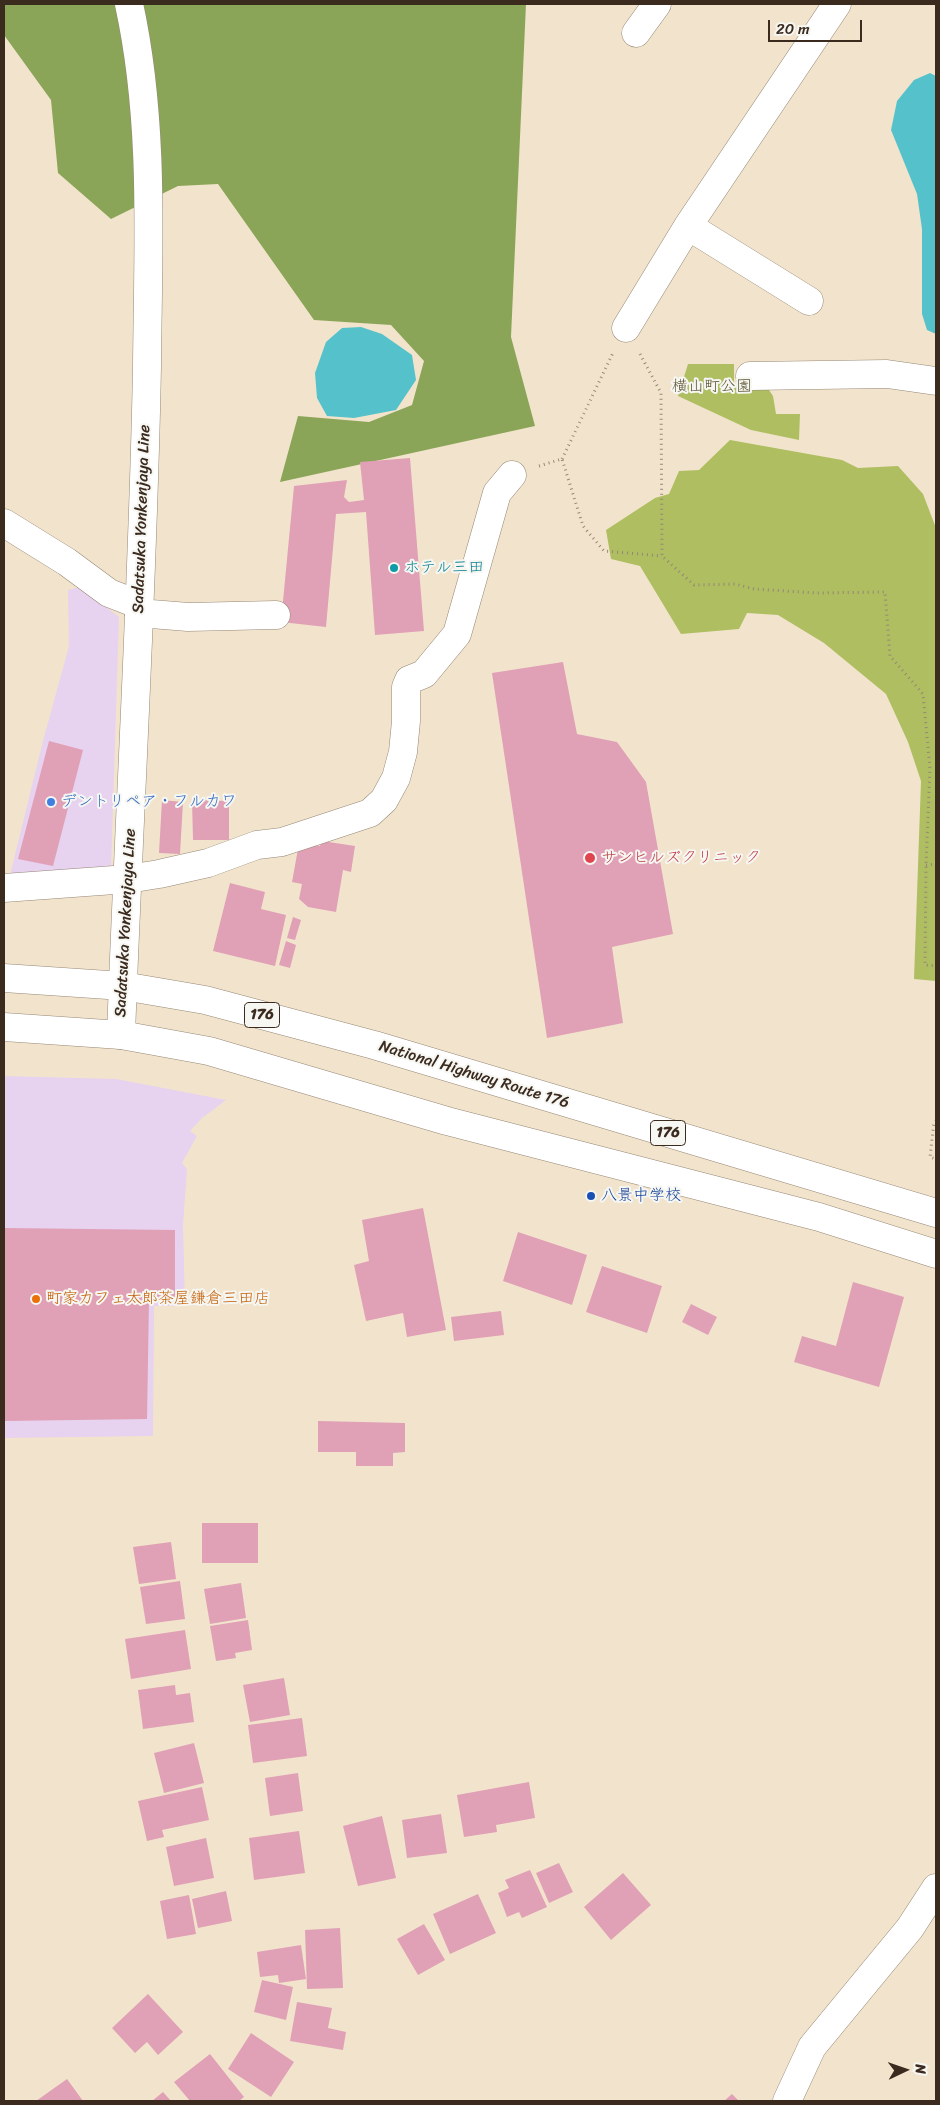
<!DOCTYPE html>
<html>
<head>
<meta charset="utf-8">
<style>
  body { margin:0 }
  #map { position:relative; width:940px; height:2105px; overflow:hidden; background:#f2e4cc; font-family:Sriracha,sans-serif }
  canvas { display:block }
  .frame { position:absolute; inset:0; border:5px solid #3b2a1e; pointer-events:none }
  .north { position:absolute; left:880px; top:2045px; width:50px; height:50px; -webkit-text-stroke:4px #f6f6f2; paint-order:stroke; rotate:87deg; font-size:14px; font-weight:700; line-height:20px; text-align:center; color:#3b2a1e }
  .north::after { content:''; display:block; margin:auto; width:18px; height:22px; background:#3b2a1e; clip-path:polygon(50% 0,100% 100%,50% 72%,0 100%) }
  .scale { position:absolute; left:768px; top:20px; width:94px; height:22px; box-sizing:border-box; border:2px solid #3b2a1e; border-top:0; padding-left:6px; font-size:15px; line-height:18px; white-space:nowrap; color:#3b2a1e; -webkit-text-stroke:4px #f6f6f2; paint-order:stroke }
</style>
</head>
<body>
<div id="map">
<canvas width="940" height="2105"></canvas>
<div class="frame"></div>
<div class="north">N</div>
<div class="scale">20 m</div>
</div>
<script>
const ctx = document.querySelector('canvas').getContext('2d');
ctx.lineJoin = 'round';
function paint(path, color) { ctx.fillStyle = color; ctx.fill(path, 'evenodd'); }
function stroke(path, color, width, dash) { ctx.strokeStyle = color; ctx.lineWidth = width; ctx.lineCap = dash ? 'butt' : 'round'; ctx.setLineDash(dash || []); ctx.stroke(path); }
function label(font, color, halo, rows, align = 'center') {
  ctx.font = font + ' Sriracha,"Klee One",sans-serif'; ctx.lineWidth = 4; ctx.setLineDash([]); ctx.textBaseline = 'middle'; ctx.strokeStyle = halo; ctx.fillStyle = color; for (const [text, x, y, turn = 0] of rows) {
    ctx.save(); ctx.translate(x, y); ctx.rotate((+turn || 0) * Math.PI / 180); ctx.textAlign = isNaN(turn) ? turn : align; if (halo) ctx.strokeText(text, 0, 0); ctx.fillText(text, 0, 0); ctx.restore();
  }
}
paint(new Path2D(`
  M80 587 119 617 111 869 9 879 43 741 69 646 68 590Z
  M4 1076 116 1079 226 1100 202 1118 190 1131 197 1136 182 1163 187 1169 183 1225 185 1306H154L153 1436 4 1438Z`), '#e7d2ef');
paint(new Path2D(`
  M688 364H734V384L767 387 773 396 776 414H800L799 440 751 430 678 396Z
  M730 440 842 460 858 468 898 466 923 494 936 528V981L914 979 921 781 908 742 886 694 824 643 778 615 747 613 739 629 681 634 640 566 611 559 606 530 655 498 669 494 679 471 699 470Z`), '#aebe61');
paint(new Path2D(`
  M4 4H526L511 337 535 426 280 482 298 416 369 422 412 405 424 361 391 325 314 320 218 184 178 186 111 219 58 173 51 100 4 35Z`), '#8aa557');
paint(new Path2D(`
  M930 73 936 76V334L927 330 922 314V229L917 194 891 130 897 101 914 80Z
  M361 327 382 334 412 355 416 380 396 410 354 418 327 416 317 398 315 373 326 342 342 328Z`), '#55c2cb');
paint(new Path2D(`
  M410 458 424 631 375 635 366 512 336 514 326 627 281 622 294 486 347 480 344 497 349 502 364 500 360 462Z
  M563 662 577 734 617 742 646 782 673 934 612 947 623 1023 547 1038 492 673Z
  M49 741 83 750 53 866 18 859Z
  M162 800 183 802 180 854 159 853Z
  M192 800 229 801V840H193Z
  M322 841 355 846 351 872 343 870 336 912 308 907 299 899 302 884 292 882 298 849 302 850 304 846 310 844 320 846Z
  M230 883 265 892 261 909 286 915 275 966 213 951Z
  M293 917 301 920 295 940 287 938Z
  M286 941 296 945 290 968 279 965Z
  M423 1208 446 1330 407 1337 403 1313 366 1321 354 1265 369 1261 362 1220Z
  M4 1228 175 1230V1297L149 1299 147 1419 4 1421Z
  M518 1232 587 1255 572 1305 503 1281Z
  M602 1266 662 1286 647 1333 586 1312Z
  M853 1282 904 1297 879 1387 794 1362 802 1336 836 1346Z
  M691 1304 717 1317 708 1335 682 1322Z
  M501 1311 504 1335 454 1341 451 1317Z
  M318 1421 405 1423V1452L393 1453V1466H356V1452H318Z
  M202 1523H258V1563H202Z
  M171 1542 176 1579 139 1584 133 1547Z
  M180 1581 185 1619 146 1624 140 1587Z
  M241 1583 246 1618 210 1624 204 1589Z
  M248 1620 252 1650 235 1653 236 1658 216 1661 210 1626Z
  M185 1630 191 1669 131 1679 125 1639Z
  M284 1678 290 1715 250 1722 243 1685Z
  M175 1685 176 1695 190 1693 194 1722 143 1729 138 1690Z
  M302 1718 307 1756 253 1763 248 1725Z
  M194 1743 204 1783 164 1793 154 1753Z
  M298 1773 303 1811 270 1816 265 1778Z
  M529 1782 535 1818 496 1825 497 1832 464 1837 457 1795Z
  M202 1787 209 1820 162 1830 164 1837 147 1841 138 1801Z
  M441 1814 447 1853 407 1858 402 1820Z
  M382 1816 396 1878 358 1886 343 1826Z
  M299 1831 305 1873 254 1880 249 1838Z
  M206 1838 214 1878 174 1886 166 1847Z
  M559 1863 573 1892 549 1903 536 1873Z
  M530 1870 547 1907 522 1918 519 1912 507 1917 498 1893 509 1888 505 1880Z
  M623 1873 651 1905 611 1940 584 1907Z
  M226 1891 232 1921 198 1928 192 1899Z
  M478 1894 496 1933 450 1954 433 1914Z
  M189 1895 196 1934 167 1939 160 1901Z
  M424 1924 445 1960 418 1975 397 1939Z
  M340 1928 343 1988 307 1989 305 1930Z
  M301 1945 306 1979 279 1983 278 1975 260 1977 257 1952Z
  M262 1980 293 1987 286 2020 254 2012Z
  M148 1994 183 2032 158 2055 147 2042 135 2053 112 2028Z
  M297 2002 332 2008 328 2028 346 2032 343 2050 290 2041Z
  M251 2033 294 2062 271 2097 228 2069Z
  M210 2054 244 2097 239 2101H190L174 2082Z
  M67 2079 83 2101H36Z
  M163 2092 171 2101H152Z
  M732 2094 739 2101H724Z`), '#e0a0b6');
const minor = new Path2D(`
  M636 33 657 4
  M688 226 809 301
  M626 328 688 226 837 4
  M750 376 887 374 936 381
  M4 523 67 562 109 593 140 605
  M139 613 188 617 276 615
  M4 888 128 879 159 874 208 863 257 845 282 842 370 813 384 800 396 778 403 752 406 721V687L409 680 424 674 457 634 497 493 512 475
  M787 2101 812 2047 910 1928 936 1888`);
const major = new Path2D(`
  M121 1035C129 812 143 589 147 366 148 245 155 123 129 4`);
const highway = new Path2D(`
  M4 978 123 986 205 1000 374 1045 936 1213
  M4 1027 121 1035 209 1051 447 1121 819 1217 936 1254`);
stroke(minor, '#968775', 29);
stroke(major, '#968775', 29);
stroke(highway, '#968775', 29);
stroke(new Path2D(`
  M640 354 661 393 662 556 694 585 735 584 754 589 816 593 885 592 890 656 923 694 930 769 926 865 925 965 936 966
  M562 459 613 353
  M539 466 562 459 583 526 604 551 662 556
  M926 865 936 864
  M936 1121 934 1122 930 1157 936 1159`), '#968775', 3, [1, 4]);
stroke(minor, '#fff', 28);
stroke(major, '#fff', 28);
stroke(highway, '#fff', 28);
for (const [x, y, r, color] of [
  [394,568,5,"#0f9aa8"],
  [51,802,5,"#3f7fe0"],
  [590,858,6,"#e0444e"],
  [591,1196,5,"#1a4fb4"],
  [36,1299,5,"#e8710a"]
]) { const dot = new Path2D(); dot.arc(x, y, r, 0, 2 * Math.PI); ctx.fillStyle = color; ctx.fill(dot); stroke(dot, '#f6f6f2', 2); }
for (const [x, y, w] of [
  [262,1015,35],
  [668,1133,35]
]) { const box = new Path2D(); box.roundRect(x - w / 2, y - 12.5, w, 25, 4); ctx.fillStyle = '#f6f6f2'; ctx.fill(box); stroke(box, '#3b2a1e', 1); }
label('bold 15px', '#3b2a1e', null, [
  ["176",262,1015],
  ["176",668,1133]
]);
label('16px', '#5e5632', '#f6f6f2', [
  ["横山町公園",712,387]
]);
label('16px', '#3b2a1e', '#f6f6f2', [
  ["Sadatsuka Yonkenjaya Line",142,519,-88],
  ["Sadatsuka Yonkenjaya Line",126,923,-87],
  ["National Highway Route 176",474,1075,17]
]);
label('16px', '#0d838f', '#f6f6f2', [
  ["ホテル三田",404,568]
], 'left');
label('16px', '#366cbe', '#f6f6f2', [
  ["デントリペア・フルカワ",61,802]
], 'left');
label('16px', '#be3a42', '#f6f6f2', [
  ["サンヒルズクリニック",601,858]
], 'left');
label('16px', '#164399', '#f6f6f2', [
  ["八景中学校",601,1196]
], 'left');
label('16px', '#c56008', '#f6f6f2', [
  ["町家カフェ太郎茶屋鎌倉三田店",46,1299]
], 'left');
</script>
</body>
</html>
